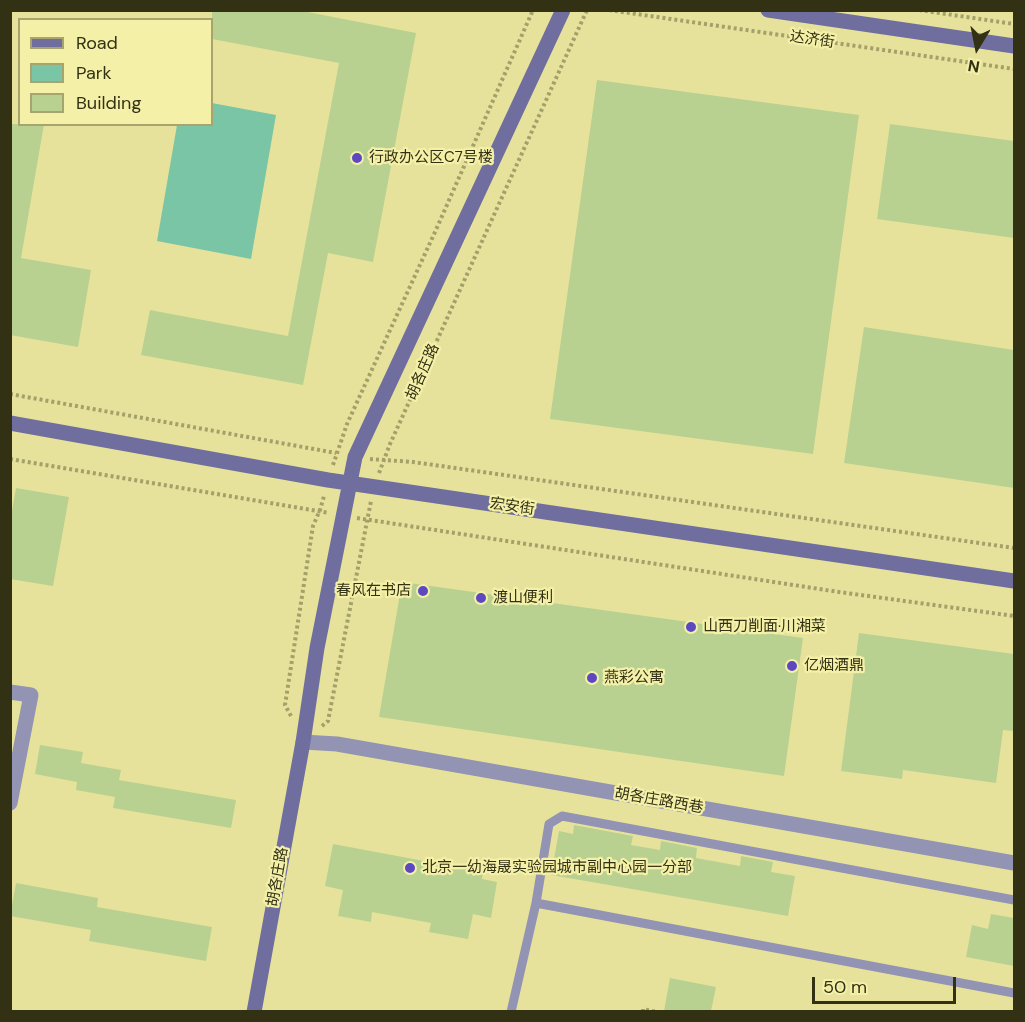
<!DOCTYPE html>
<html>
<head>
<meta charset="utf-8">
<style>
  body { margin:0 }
  #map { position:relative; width:1025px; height:1022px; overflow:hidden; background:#e7e29b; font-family:"DM Sans",sans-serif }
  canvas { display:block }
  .frame { position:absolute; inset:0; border:12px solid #333114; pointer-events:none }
  .legend { position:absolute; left:18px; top:18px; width:195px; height:108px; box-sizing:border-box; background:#f4f0a8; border:2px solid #a7a46d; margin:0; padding:8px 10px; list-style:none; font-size:18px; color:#333114 }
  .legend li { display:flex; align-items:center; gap:12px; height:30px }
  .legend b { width:30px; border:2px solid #a7a46d }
  .north { position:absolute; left:947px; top:18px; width:60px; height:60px; -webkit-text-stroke:4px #f4f0a8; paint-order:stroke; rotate:190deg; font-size:16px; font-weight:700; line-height:24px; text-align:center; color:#333114 }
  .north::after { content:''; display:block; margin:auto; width:21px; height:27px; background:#333114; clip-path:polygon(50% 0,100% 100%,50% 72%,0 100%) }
  .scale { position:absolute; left:812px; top:977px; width:144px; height:27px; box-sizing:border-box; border:3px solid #333114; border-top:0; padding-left:8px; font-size:18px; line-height:21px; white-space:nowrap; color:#333114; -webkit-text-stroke:4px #f4f0a8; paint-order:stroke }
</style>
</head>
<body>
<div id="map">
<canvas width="1025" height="1022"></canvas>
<div class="frame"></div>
<ul class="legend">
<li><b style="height:8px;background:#6f6e9e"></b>Road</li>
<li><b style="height:16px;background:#7ac5a5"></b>Park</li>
<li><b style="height:16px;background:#b9d190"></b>Building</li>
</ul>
<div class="north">N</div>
<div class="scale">50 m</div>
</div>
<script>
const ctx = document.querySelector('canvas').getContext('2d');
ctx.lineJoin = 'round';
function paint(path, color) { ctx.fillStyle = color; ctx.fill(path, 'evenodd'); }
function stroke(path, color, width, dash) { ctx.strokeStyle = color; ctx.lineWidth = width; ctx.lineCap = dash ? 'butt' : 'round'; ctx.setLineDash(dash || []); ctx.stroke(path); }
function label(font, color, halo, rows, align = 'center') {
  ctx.font = font + ' "DM Sans","Noto Sans SC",sans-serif'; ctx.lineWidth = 4.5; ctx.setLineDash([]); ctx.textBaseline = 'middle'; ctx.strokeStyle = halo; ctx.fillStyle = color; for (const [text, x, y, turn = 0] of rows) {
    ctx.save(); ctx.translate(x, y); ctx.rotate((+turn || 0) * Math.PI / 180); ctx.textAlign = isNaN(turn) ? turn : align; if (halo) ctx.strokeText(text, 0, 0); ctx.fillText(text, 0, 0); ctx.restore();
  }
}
paint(new Path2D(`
  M212 103 276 115 251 259 157 241 177 125 212 124Z`), '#7ac5a5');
paint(new Path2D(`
  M212 10H297L416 33 373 262 328 253 303 385 141 355 150 310 288 336 339 63 212 39Z
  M597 80 859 115 813 454 550 419Z
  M10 124H44L21 258 91 270 78 347 10 335Z
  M890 124 1014 141V238L877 219Z
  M864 327 1014 350V488L844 463Z
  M16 488 69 497 53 586 10 579V522Z
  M402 582 803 638 784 776 379 717Z
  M859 633 1014 654V731L1003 730 996 783 903 770 902 779 841 771Z
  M40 745 83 752 81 763 121 770 119 780 236 800 231 828 113 808 115 797 76 790 77 782 35 774Z
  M574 825 633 836 631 845 660 850 661 841 697 848 696 858 740 866 741 856 773 862 771 872 795 876 788 916 551 875 559 831 573 834Z
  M333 844 483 872 482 879 497 882 491 918 473 914 468 939 429 932 431 923 372 912 371 922 338 916 343 890 325 886Z
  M16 883 98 898 97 907 212 927 206 961 89 941 91 930 10 916Z
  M991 914 1014 918V966L966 957 972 925 988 929Z
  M670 978 716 987 711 1011H664Z`), '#b9d190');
stroke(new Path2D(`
  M609 10 1014 69
  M919 10 1014 24
  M10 394 336 453
  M10 459 329 513
  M370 459 413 462 1014 548
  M333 465 347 424 435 232 533 10
  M379 473 390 444 587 10
  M357 518 839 592 1014 616
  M291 716 285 705 313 526 320 510 324 496
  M322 726 328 721 371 501
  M643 1012V1009L657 1012`), '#a4a069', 4, [3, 3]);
stroke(new Path2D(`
  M536 903 1014 993
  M511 1012 536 903 549 824 562 816 1014 900`), '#9393b4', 9);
stroke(new Path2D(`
  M10 692 31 695 10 803
  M303 742 337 744 1014 863`), '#9393b4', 15);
stroke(new Path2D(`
  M768 10 1014 46
  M10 423 328 480 1014 581
  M254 1012 303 742 317 648 355 457 563 10`), '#6f6e9e', 15);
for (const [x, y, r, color] of [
  [357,158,6,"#5c49c1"],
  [423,591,6,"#5c49c1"],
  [481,598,6,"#5c49c1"],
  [691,627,6,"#5c49c1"],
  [792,666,6,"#5c49c1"],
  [592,678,6,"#5c49c1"],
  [410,868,6,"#5c49c1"]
]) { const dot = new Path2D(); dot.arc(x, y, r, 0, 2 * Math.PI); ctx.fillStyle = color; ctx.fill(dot); stroke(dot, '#f4f0a8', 2); }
label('15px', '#333114', '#f4f0a8', [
  ["达济街",812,40,8],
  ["胡各庄路",423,372,-66],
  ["宏安街",512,507,8],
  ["胡各庄路西巷",659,801,10],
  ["胡各庄路",278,877,-80]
]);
label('15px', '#333114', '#f4f0a8', [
  ["行政办公区C7号楼",369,158],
  ["春风在书店",411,591,"right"],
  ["渡山便利",493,598],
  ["山西刀削面·川湘菜",703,627],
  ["亿烟酒鼎",804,666],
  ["燕彩公寓",604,678],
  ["北京一幼海晟实验园城市副中心园一分部",422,868]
], 'left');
</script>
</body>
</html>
